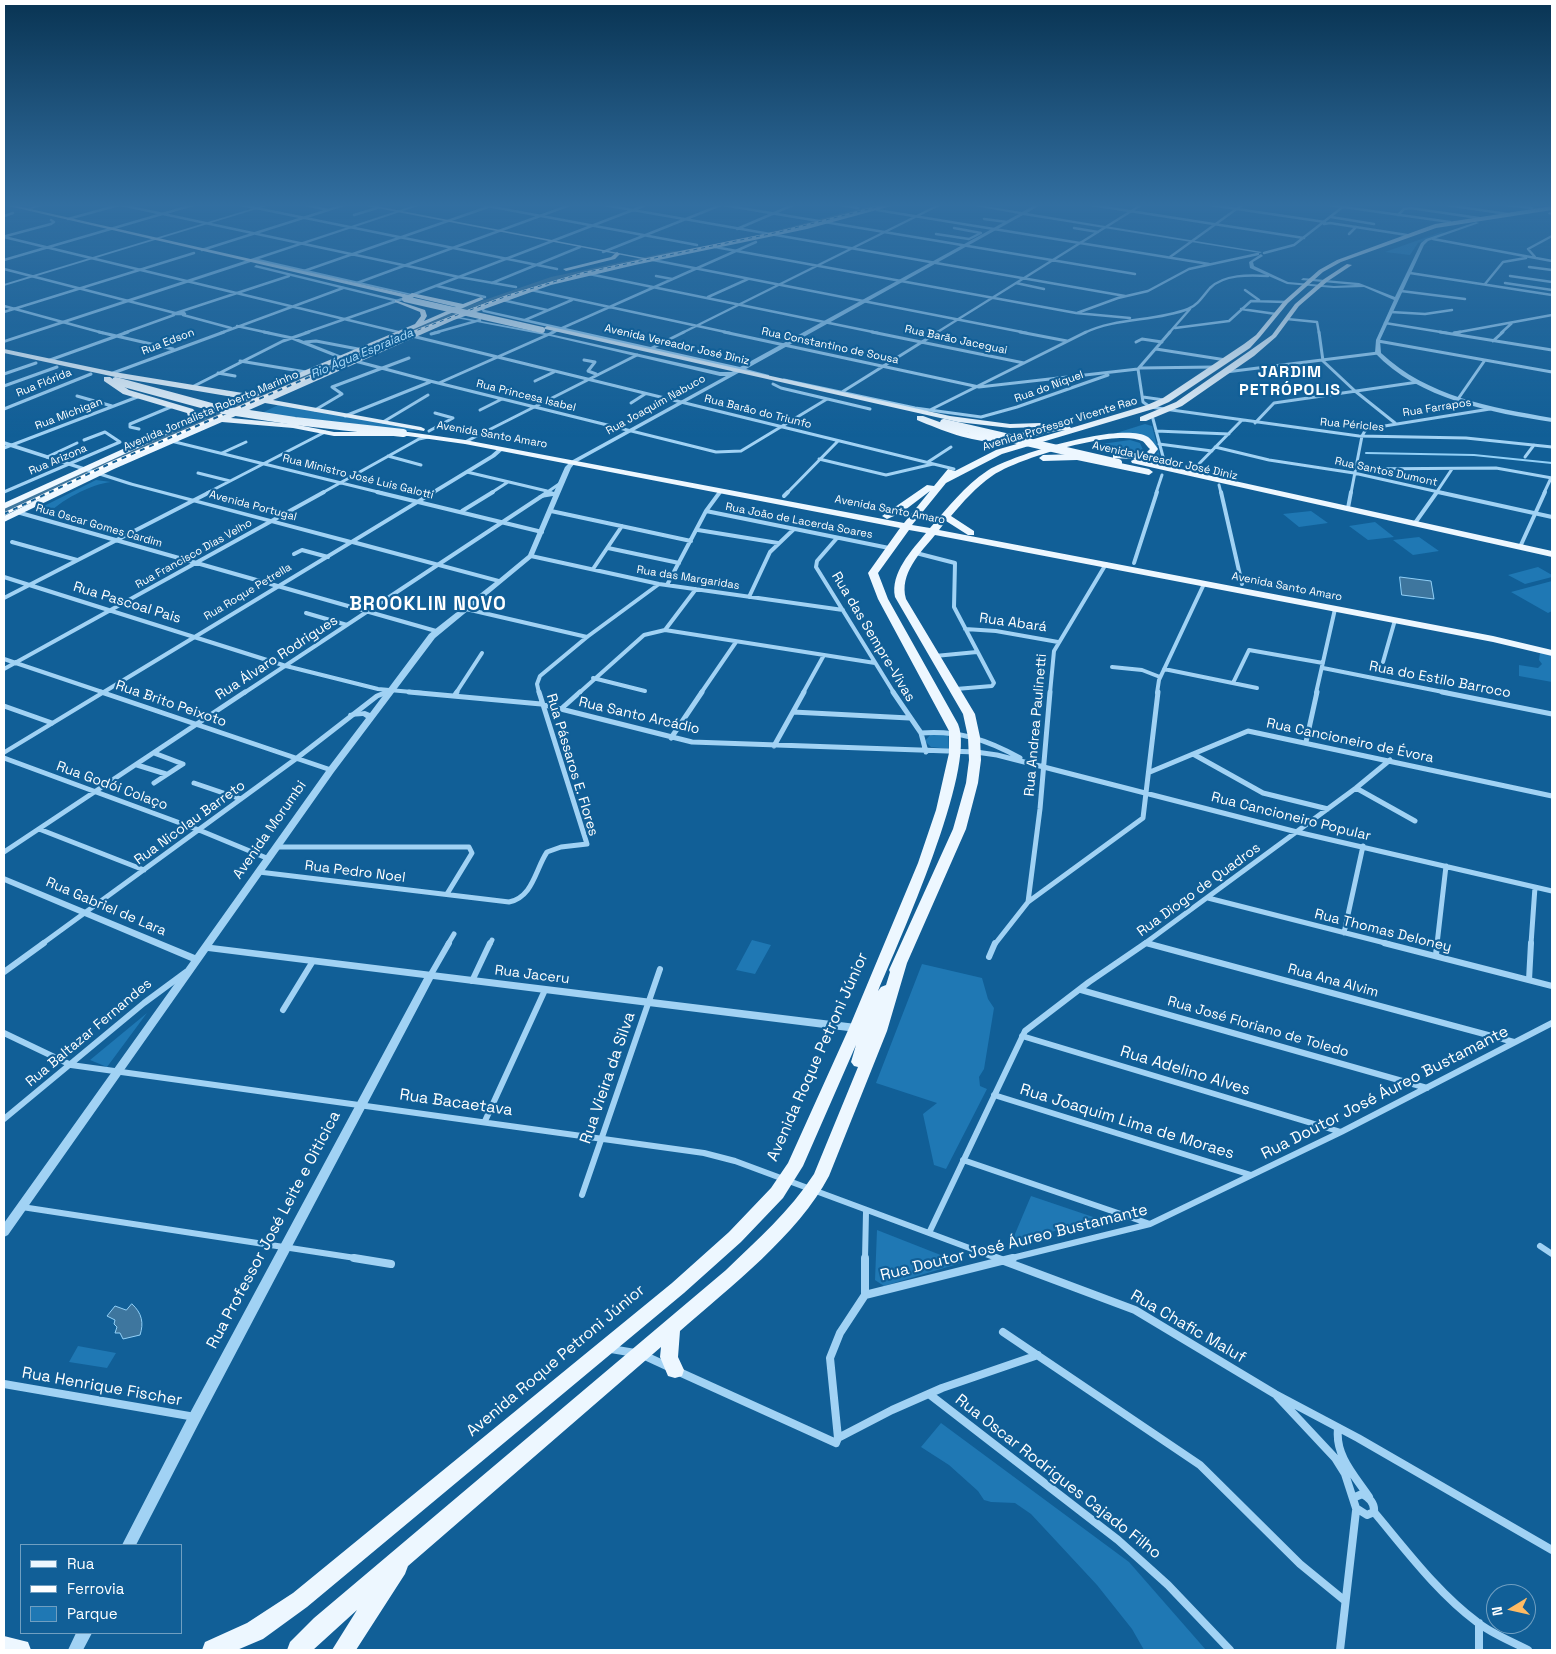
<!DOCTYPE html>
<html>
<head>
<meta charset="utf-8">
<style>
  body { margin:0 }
  #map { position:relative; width:1556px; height:1654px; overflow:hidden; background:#115f97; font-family:"Space Grotesk",sans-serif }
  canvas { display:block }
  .frame { position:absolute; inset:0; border:5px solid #fff; pointer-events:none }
  .legend { position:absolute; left:20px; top:1544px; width:162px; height:90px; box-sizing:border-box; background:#115f97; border:1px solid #709fc1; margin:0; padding:6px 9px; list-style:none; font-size:15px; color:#fff }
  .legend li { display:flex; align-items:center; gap:10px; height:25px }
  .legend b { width:25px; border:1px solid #709fc1 }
  .north { position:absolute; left:1486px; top:1584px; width:50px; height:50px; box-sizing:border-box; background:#115f97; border:1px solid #709fc1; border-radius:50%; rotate:261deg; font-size:14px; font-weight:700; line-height:20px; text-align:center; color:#fff }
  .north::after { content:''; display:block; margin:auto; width:18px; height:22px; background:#ffbb63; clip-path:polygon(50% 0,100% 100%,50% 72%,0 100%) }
</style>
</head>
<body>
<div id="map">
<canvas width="1556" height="1654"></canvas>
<div class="frame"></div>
<ul class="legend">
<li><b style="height:6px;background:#edf7ff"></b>Rua</li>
<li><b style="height:6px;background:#fff"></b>Ferrovia</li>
<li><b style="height:14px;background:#1f78b4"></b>Parque</li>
</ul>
<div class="north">N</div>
</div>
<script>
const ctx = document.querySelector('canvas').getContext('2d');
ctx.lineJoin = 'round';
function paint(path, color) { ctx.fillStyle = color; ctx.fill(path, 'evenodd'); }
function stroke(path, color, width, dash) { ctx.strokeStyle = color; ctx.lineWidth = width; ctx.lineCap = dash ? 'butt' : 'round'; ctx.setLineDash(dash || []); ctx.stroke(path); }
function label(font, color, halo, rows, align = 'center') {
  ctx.font = font + ' "Space Grotesk",sans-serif'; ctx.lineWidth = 4.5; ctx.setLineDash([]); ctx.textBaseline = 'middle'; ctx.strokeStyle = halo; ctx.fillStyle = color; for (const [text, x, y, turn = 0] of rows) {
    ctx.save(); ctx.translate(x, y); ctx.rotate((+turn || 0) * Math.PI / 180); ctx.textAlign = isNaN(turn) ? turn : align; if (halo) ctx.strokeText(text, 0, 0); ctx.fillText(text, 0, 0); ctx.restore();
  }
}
paint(new Path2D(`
  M1441 232 1446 233 1418 243 1410 255 1385 252Z
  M278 405 414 428 413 430 419 431H344L306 424 252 418Z
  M1145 424 1152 426 1162 465 1136 459 1154 456 1158 452 1152 440 1144 436 1110 435Z
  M1130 440 1140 443 1143 450 1130 452 1094 445Z
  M96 480 111 482C91 484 59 501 46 516L34 511Z
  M1311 511 1328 523 1299 527 1283 514Z
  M1375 522 1394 537 1368 540 1349 526Z
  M1419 537 1439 551 1413 555 1393 540Z
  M1538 567 1552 575V577L1525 584 1508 575Z
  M1552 581V611L1548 613 1511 592Z
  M1540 652 1552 655V682L1519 676V665L1538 668 1542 664 1539 660Z
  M948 733 949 749 931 747 925 741 931 734Z
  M752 940 771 945 755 974 736 970Z
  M922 964 982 978 988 999 994 1008 984 1069 979 1077 980 1086 987 1089 946 1169 934 1165 923 1114 937 1103 876 1083Z
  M147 1013 107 1067 90 1060Z
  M1031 1196 1102 1220 1012 1241Z
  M877 1230 961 1263 884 1286 875 1280Z
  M78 1346 116 1353 107 1368 69 1362Z
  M941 1423 1129 1562 1206 1650H1144L1132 1629 1097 1585 1031 1514 1015 1503 991 1502 984 1500 978 1491 949 1465 921 1447Z`), '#1f78b4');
const water = new Path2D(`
  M1400 577 1431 581 1434 599 1402 595Z
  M132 1304C142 1313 144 1323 140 1335L123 1339 120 1333H115L117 1327 114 1324 115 1320 107 1316 115 1306 126 1310Z`);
paint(water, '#3e769e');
stroke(water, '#92d0f7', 1);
stroke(new Path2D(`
  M1366 453 1474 455 1552 463`), '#92d0f7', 2);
paint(new Path2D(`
  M873 205H884L771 235 767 233Z
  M673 251H676V255L556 281 453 317 107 467 4 515V508L99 463 447 313 551 277Z`), '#3e769e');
stroke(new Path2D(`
  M121 205 459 277 516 287
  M241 205 557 269
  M306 205 328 210
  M482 205 697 245
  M604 205 1125 296
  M723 205 1135 274
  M841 205 858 208
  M1091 205 1304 238
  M1210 205 1325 222
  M1329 205 1450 222
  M1446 205 1508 214
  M1506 205 1532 208
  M877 210 1209 264
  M354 215 377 208
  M1398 215 1404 209 1410 208 1479 218
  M4 216 13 213
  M1331 217 1374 224
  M68 219 119 205
  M984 219 1007 222
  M1324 224 1330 223 1407 235
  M1074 228 1098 232
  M737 229 793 205
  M936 234 969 239 981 233 954 228
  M1349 234 1356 227
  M6 236 51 224 54 222 51 220
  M4 237 398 332
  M1433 239 1552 261
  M715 247 1076 313 1130 318
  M202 250 344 205
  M603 252 721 205
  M1264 253 1294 245 1344 206
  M1170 257 1242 205
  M1535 257 1528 249 1552 236
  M4 260 193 205
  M653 260 1027 333
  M1529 267 1552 270
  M4 269 175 313
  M304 271 488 207
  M1410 273 1552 295
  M589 274 878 333
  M656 276 672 279
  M1510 276 1552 282
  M357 283 570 205
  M492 283 580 247
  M1016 283 1044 289
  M1505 283 1552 290
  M1485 284 1503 262 1526 258
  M437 286 485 297
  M531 290 730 333
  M1245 290 1259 300
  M1401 291 1465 299
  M412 295 646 205
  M708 297 748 279
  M502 300 547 310
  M4 306 103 333
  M1241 309 1276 314
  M4 312 194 253
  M183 312 185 314H173L289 276
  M1391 312 1425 314 1452 310
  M1077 313 1118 298 1148 291 1189 269 1258 254
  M183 315 231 328
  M1287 319 1317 322 1319 333
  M525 320 572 300
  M1385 323 1447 333
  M237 326 269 333
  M1175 328 1229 321 1251 301 1286 302
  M124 333 174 315
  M221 333 343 288
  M305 333 408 297
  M434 333 480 320
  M551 333 756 242
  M682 333 939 205
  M936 333 1141 205
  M1084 333C1117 317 1154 322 1188 309 1198 305 1203 296 1210 288 1224 274 1249 275 1268 276
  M1169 333 1190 309
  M1454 333 1552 315
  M1501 333 1512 323`), '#a1d2f4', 2.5);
stroke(new Path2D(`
  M99 332 173 349
  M264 332 292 338 340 357 430 381 716 452 741 451 827 399
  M724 332 979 387 1138 369
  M872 332 1024 363
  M1020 332 1067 341
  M1170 332 1138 369 1143 402 1150 407 1359 436 1466 438 1552 447
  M1319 332 1323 361 1355 391 1395 423
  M1440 332 1552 350
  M1454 333 1460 332
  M431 334 439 332
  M412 336 954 469
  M1378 341 1552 372
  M1493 341 1503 332
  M305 342 316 341 358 349
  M1136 342 1142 339 1162 342
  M650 349 684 332
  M1156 349 1226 360
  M50 360 128 332
  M584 360 595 362 588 371 596 374
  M240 361 306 372
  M1139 368 1215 367
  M1226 372 1378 353
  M113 373 224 332
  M218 373 235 376
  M4 374 36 363
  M784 380 915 408 981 417 1017 407 1108 375
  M535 381 554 372
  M439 383 554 332
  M773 384 781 388 870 409
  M4 386 57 367
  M192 387 283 341 309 332
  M332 387 409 358
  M842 392 938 332
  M77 396 112 406
  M1143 397 1164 400
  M1458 399 1485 360
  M631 403 645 394
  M4 409 91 374
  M315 410 342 394 332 387
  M480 410 502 399
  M930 410 1086 332
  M345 416 430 382
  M1153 419 1166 468
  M383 422 428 395
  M1255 423 1274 403 1418 382
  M139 429 130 427V424L173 406
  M429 431 453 418 435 413
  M1156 431 1229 434
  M171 441 382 493
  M465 442 637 355
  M1159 444 1212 451
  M1215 447 1269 460 1354 473 1443 493
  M4 448 140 396
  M222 453 246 442
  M388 456 421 465
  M47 457 77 443
  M1525 457 1534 445
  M819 459 886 475 933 464
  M928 462 951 447
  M1355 469 1496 468 1552 478
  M467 472 547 491
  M198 473 230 481
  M1190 473 1241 421
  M1219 485 1221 493
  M4 492 120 442 105 432 84 440
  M207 493 325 432
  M322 493 419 439 428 437
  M491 493 508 482
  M546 493 562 482
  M719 493 720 491
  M787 493 838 441
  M1156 493 1162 475
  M1351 493 1362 436 1366 429 1490 409
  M1436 493 1452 469
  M1544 493 1551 478`), '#a1d2f4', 3);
stroke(new Path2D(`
  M377 492 542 532
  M1221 492 1242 584
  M1438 492 1552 517
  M784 496 788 492
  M1348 508 1351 492
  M462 511 493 492
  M551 511 691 541
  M706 511 889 548
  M17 512 436 631
  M1415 523 1437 492
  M698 530 778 543
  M837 538 817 561 816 567 894 693
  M12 542 77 560
  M1520 547 1545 492
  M608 548 679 563
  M916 553 955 563 954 607 994 683 992 686 956 689
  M294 554 302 550 328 557
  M531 556 659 584 843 610
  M1134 563 1157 492
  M593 569 622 526
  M4 577 286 666 378 689 423 693
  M667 585 706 511 720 492
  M749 597 770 552 794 529
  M4 598 210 492
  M466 609 587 637
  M306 613 347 625
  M965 629 996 631 1058 642
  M665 630 875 663
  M935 656 977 652
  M4 659 105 693
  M1383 662 1395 620
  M1112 667 1142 670 1160 677
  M1323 668 1448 693
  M4 669 324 492
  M1164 669 1257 688
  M593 678 645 691
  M1233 683 1249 650 1323 663
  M244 693 548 492
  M384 693 389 691
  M456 693 482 653
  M539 693 537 684 540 676 587 637 659 584
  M579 693 644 635 665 630 696 589
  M701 693 736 642
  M803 693 824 655
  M1050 693 1054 651 1106 564
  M1157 693 1159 680 1204 584
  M1316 693 1335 609`), '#a1d2f4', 4);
stroke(new Path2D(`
  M101 692 331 770
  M409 692 541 704 692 742 976 752 997 755 1297 832 1552 891
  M893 692 921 733 926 752
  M1442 692 1552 714
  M454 696 457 692
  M4 706 52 723
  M561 709 580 692
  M793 712 909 718
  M921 733C958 730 988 740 1020 758
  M671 738 702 692
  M1306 742 1317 692
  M774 746 804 692
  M154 753 183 764 154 783
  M1193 754 1263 793 1328 809
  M4 758 199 830 269 859
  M137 765 166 774
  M1150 772 1248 731 1552 796
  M194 783 241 799
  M1356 788 1415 821
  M39 829 144 870
  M277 847H469L472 853 447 894
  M4 852 245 692
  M259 872 509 902C533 897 535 870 547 852L561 847 587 844 539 692
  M1208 898 1389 944
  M1028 902 1040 809 1050 692
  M1344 933 1363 846
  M1146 943 1151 944
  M42 944 297 758 377 696 387 692
  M448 944 454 934
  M490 944 492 940
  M995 944 1028 902 1143 818 1158 692
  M1144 944 1356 788 1390 760
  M1437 944 1446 866
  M1531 944 1535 887`), '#a1d2f4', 5);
stroke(new Path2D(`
  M1146 943 1514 1042
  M1384 943 1552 986
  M1436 956 1437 943
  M989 957 995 943
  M4 972 44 943
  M430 976 449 943
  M1529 980 1531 943
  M472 981 490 943
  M1081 990 1427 1088
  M283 1010 313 961
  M4 1033 71 1065 704 1153 735 1161 999 1259
  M1022 1036 1341 1132
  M994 1095 1251 1175
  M4 1119 144 1003 186 972
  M485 1121 545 990
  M963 1160 1150 1224
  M582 1195 660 969
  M22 1207 362 1259
  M929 1233 1025 1031 1089 982 1146 943
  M1540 1246 1552 1254
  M865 1259 866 1212
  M1008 1259 1150 1224 1341 1132 1552 1023`), '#a1d2f4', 6);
stroke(new Path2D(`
  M354 1258 391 1264
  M996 1258 1135 1310 1275 1394 1358 1438 1552 1550
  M865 1295V1258
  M1003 1332 1200 1465 1300 1564 1344 1600
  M611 1349 635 1353
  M643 1355 669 1367
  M677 1371 836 1443 838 1438 830 1358 840 1333 865 1295 1013 1258
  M4 1384 195 1417
  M929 1394 1118 1540 1168 1585 1230 1650
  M1277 1396 1335 1458 1345 1474 1356 1508 1367 1515 1374 1512C1375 1503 1370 1498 1362 1494L1353 1498
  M1338 1429C1335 1456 1355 1476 1369 1497
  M838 1438 892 1410 942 1388 1038 1355
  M1374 1512C1406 1550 1437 1592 1477 1622 1492 1634 1511 1641 1528 1650
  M1479 1623V1650
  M1340 1650 1356 1511`), '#a1d2f4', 8);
paint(new Path2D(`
  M38 205H45L31 209 29 208Z
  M264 205H270L4 286V284Z
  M415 205H421L259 259 412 294 414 295V296L254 261 4 343V340Z
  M969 205H979L1022 212 1035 205H1040L1027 213 1262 252 1260 253 1023 215 746 369 769 375V377L742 371 575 463 571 468 533 557 435 638 334 772 212 945 856 1024 860 1025 861 1028 860 1031 856 1032 433 979 200 1421 136 1545H122L190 1413 424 978 208 951 8 1235 4 1237V1223L191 961 4 882V876L195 955 328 768 366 718 363 716 349 717 348 715 349 713 365 711 370 713 429 634 495 582 352 544 4 755V750L346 543 129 485 4 445V441L133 483 351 540 491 455 499 448H503V450L495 457 357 541 499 579 528 555 553 496 541 498 538 496 551 491 554 492 565 467 571 461 726 376H720L550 336 456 318H454V316L550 334 720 372H731L736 370 483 312 479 307 481 306 485 310 740 367 1019 214Z
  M1549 212 1552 213V215L1548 214Z
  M1476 222 1479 223 1428 241 1424 245 1380 340 1381 353C1428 397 1490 407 1552 418V422C1493 413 1418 399 1375 353L1376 340 1394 300 1364 287 1334 288 1287 284 1250 268 1249 262 1261 254 1263 256 1253 262 1254 266 1288 282 1334 286 1355 285 1301 280 1303 278 1359 283 1395 297 1421 243 1426 239Z
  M256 265 399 300V301L397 302 254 267Z
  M76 1633H92L83 1650H68Z`), '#a1d2f4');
paint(new Path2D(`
  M361 205H371L655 260 653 261Z`), '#d0eafd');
paint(new Path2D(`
  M4 205H13L409 295 412 293 463 304 481 297 484 299 255 397 264 398C357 358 449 311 547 283 658 250 774 237 886 205H895L807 229 635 265 551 285 454 320 273 400 421 427 425 429 424 431 265 403 231 418 293 424 334 432H408L465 440 904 523 930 491 901 513 887 519 882 516 927 485 934 486 948 469 955 471 996 450 1065 430C1047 431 1030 439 1012 441 980 446 946 432 917 420V416H923L967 432 1001 437 1060 425H1068L1071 428 1147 405 1163 398 1244 344 1256 335 1284 301 1319 270 1337 260 1435 224 1552 206V210L1436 228 1341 262 1323 272 1288 303 1260 337 1250 348 1169 402 1153 409 1002 454 946 483 912 525 930 528C947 509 965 485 987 471 1012 455 1121 421 1148 437 1152 440 1156 446 1158 449L1151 458 1135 459 1552 551V557L1132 463 1131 461 1135 459 1113 458V454L1116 453H1146L1150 449C1147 447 1145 442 1142 441 1116 428 1015 459 992 476 976 487 963 502 951 516L974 531V535H968L946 521 939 530 1493 636 1552 650V656L1493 642 935 535C920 553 899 574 906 599L975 714 980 737 981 760 978 783 966 829 907 963 887 1031 829 1176C798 1235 730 1287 680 1331L678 1357 684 1370 682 1376 675 1378 668 1376 660 1357 661 1347 408 1566 405 1574 356 1650H332L357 1610 313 1650H287L290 1642 314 1618 726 1270C757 1240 790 1211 814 1174L858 1067 854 1066 851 1062 856 1045 803 1166 783 1198 741 1242 684 1293 307 1607 263 1639 237 1650H202L205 1642 247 1623 293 1593 672 1283 729 1232 771 1188 788 1163 849 1028 918 863 936 810 949 753V731L878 599 868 573 900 528 465 444 408 436H334L293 428 222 422 114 469 4 522V516L108 465 256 401 248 400 175 431 4 509V503L189 419 187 413 123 394 104 381V377H110L129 390 193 409 198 415 239 398 120 378 4 353V349L114 372 249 394 415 324 421 316 420 312 395 302V300L425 310 427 316 424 321 456 307 414 297 411 299ZM909 530 926 533C912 550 890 573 895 597L963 714 968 737 969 760 966 783 953 829 889 970 890 972 886 985 881 987 878 991C899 941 977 769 958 724L888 599 878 573Z
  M617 252 620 254 615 259 566 271 563 269 611 257Z
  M1347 264 1352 265 1328 281 1299 306 1276 337 1254 356 1182 406 1146 421H1140V417L1176 402 1248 352 1272 335 1295 304 1324 279Z
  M547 326 950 416 1010 424 1040 423 1044 425 1040 427 1010 428 958 422 545 329 544 328Z
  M1077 454 1149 469 1153 472 1149 475 1077 460 1043 461 1039 458 1043 455Z
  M4 1636 28 1642 31 1650H4Z`), '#edf7ff');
const railFar1 = new Path2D(`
  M410 333 507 296 583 273 779 232 884 205`);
const rail = new Path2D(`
  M4 514 107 465 413 332`);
stroke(railFar1, '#fff', 2);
stroke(rail, '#fff', 3);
stroke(railFar1, '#115f97', 1, [4]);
stroke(rail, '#115f97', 2, [5]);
stroke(new Path2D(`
  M405 299 542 330`), '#edf7ff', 6);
stroke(new Path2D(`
  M116 381 223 410 295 421 403 433
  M944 423 1118 463`), '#edf7ff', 8);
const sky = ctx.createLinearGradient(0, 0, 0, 437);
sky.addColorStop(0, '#093453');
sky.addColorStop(0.47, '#326fa1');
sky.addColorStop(1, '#326fa100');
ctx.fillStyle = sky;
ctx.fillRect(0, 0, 1556, 437);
label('11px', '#fff', '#115f97', [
  ["Rua Barão Jaceguai",956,340,12],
  ["Rua Edson",168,342,-21],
  ["Avenida Vereador José Diniz",677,345,13],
  ["Rua Constantino de Sousa",830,346,12],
  ["Rua Flórida",44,383,-22],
  ["Rua do Níquel",1049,387,-20],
  ["Rua Princesa Isabel",526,396,14],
  ["Rua Joaquim Nabuco",656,405,-29],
  ["Rua Farrapos",1437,408,-9],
  ["Avenida Jornalista Roberto Marinho",211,411,-23],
  ["Rua Barão do Triunfo",758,412,14],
  ["Rua Michigan",69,414,-21],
  ["Avenida Professor Vicente Rao",1060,424,-17],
  ["Rua Péricles",1352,425,5],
  ["Avenida Santo Amaro",492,435,10],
  ["Rua Arizona",58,460,-23],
  ["Avenida Vereador José Diniz",1165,461,12],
  ["Rua Santos Dumont",1386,472,12],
  ["Rua Ministro José Luis Galotti",358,477,14],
  ["Avenida Portugal",253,506,15],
  ["Avenida Santo Amaro",890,510,11],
  ["Rua João de Lacerda Soares",799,521,11],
  ["Rua Oscar Gomes Cardim",99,526,16],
  ["Rua Francisco Dias Velho",194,554,-29],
  ["Rua das Margaridas",688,578,9],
  ["Avenida Santo Amaro",1287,587,11],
  ["Rua Roque Petrella",248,592,-31]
]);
label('italic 12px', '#addcfa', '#115f97', [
  ["Rio Água Espraiada",362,354,-23]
]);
label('14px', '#fff', '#115f97', [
  ["Rua Pascoal Pais",127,603,17],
  ["Rua Abará",1013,623,8],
  ["Rua das Sempre-Vivas",873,637,59],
  ["Rua Álvaro Rodrigues",277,658,-33],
  ["Rua do Estilo Barroco",1440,680,11],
  ["Rua Brito Peixoto",171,704,19],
  ["Rua Santo Arcádio",639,716,13],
  ["Rua Andrea Paulinetti",1036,725,-85],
  ["Rua Cancioneiro de Évora",1350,741,12],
  ["Rua Pássaros E. Flores",572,765,73],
  ["Rua Godói Colaço",112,786,20],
  ["Rua Cancioneiro Popular",1291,817,14],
  ["Rua Nicolau Barreto",190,823,-36],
  ["Avenida Morumbi",270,830,-55],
  ["Rua Pedro Noel",355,872,7],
  ["Rua Diogo de Quadros",1199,890,-36],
  ["Rua Gabriel de Lara",106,907,23],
  ["Rua Thomas Deloney",1383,931,14],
  ["Rua Jaceru",532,975,7],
  ["Rua Ana Alvim",1333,981,15],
  ["Rua José Floriano de Toledo",1258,1027,16],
  ["Rua Baltazar Fernandes",89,1033,-40]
]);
ctx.letterSpacing = '1px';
label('bold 16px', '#fff', '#115f97', [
  ["JARDIM",1290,373],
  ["PETRÓPOLIS",1290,391]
]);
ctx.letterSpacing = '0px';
label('16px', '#fff', '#115f97', [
  ["Avenida Roque Petroni Júnior",818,1057,-66],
  ["Rua Adelino Alves",1185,1071,17],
  ["Rua Vieira da Silva",608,1078,-71],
  ["Rua Doutor José Áureo Bustamante",1385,1093,-27],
  ["Rua Bacaetava",456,1103,8],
  ["Rua Joaquim Lima de Moraes",1127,1122,17],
  ["Rua Professor José Leite e Oiticica",274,1230,-62],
  ["Rua Doutor José Áureo Bustamante",1014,1243,-14],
  ["Rua Chafic Maluf",1188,1327,30],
  ["Avenida Roque Petroni Júnior",556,1361,-40],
  ["Rua Henrique Fischer",102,1387,10],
  ["Rua Oscar Rodrigues Cajado Filho",1058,1477,38]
]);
ctx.letterSpacing = '1px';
label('bold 19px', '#fff', '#115f97', [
  ["BROOKLIN NOVO",428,605]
]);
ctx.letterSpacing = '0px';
</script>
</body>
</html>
